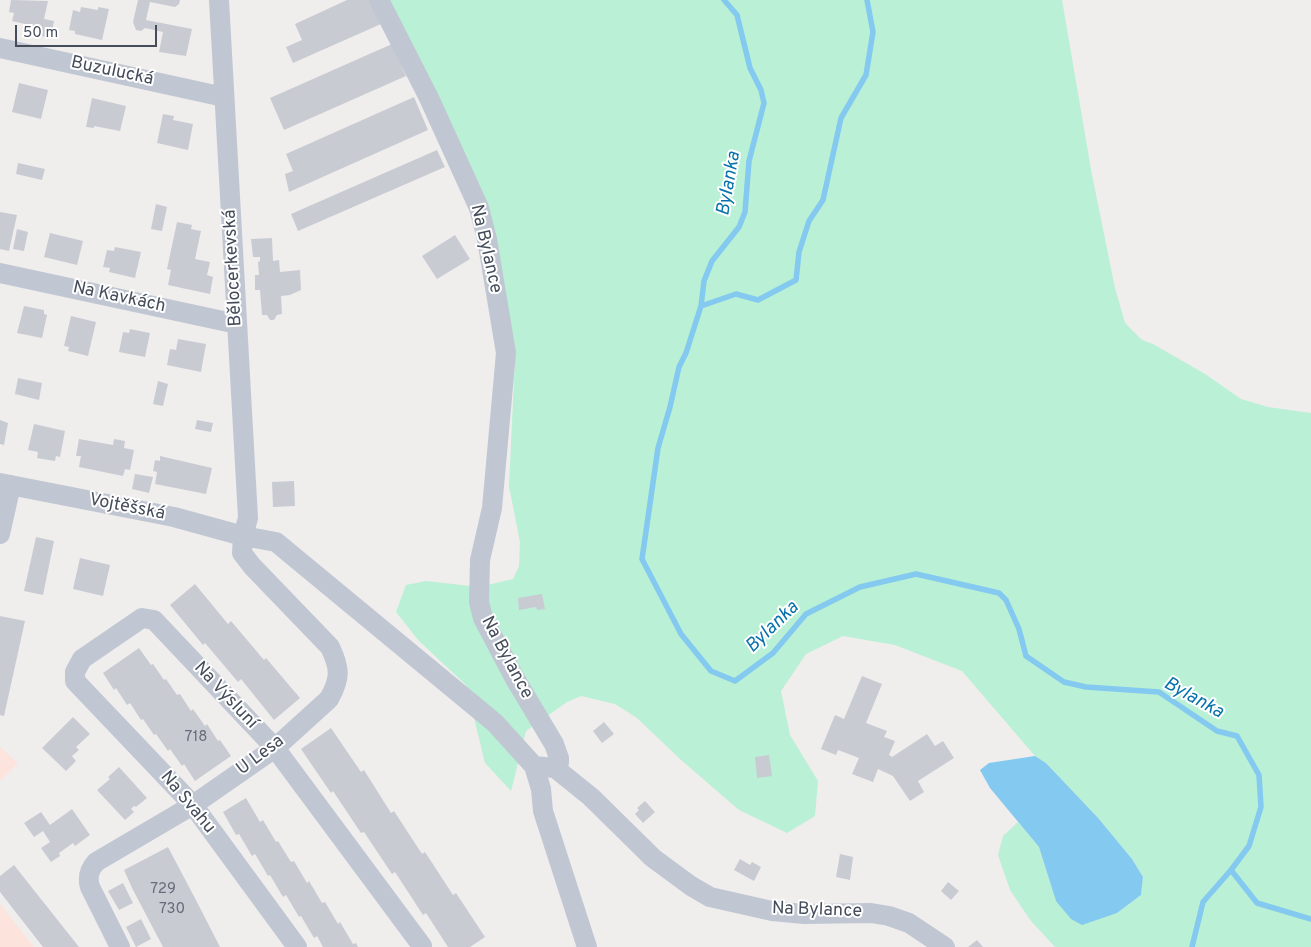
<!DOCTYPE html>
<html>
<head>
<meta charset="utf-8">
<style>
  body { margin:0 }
  #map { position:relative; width:1311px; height:947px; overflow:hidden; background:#f0eded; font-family:Overpass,sans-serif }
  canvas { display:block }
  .scale { position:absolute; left:15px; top:25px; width:142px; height:22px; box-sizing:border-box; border:2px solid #454d5b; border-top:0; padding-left:6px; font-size:15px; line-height:18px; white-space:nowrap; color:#454d5b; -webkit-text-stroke:4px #fff; paint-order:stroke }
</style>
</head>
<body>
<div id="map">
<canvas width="1311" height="947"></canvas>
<div class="scale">50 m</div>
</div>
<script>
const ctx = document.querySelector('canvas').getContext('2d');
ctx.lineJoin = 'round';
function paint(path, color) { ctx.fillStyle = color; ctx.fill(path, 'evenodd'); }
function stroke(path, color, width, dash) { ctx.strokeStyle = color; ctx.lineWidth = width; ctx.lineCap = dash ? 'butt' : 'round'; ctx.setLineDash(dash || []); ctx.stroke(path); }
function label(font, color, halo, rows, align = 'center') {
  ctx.font = font + ' Overpass,sans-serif'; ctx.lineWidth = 4; ctx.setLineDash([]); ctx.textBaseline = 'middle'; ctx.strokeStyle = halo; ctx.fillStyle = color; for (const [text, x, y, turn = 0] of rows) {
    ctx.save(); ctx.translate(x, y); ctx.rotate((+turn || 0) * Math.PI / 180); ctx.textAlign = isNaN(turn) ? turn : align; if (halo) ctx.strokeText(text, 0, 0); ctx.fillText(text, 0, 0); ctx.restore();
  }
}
paint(new Path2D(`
  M0 747 18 763 0 781Z
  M0 904 34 947H0Z`), '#fce3dc');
paint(new Path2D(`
  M387 0H1062L1092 175 1115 288 1125 323 1142 340 1153 344 1205 374 1241 399 1268 407 1311 413V947H1055L1031 921 1010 890 998 855 1003 836 1018 822 1039 847 1056 901 1117 913 1141 895 1143 877 1132 859 1099 819 1046 763 1035 756 962 671 895 645 843 636 806 654 781 691 790 735 818 781 815 816 787 833 739 810 680 759 637 718 615 704 581 696 567 702 526 731 511 791 485 763 466 685 419 641 396 612 406 585 426 581 479 587 513 579 519 566 520 542 509 486 515 359 447 124Z`), '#b9f0d6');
paint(new Path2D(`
  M1035 756 1046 763 1099 819 1132 859 1143 877 1141 895 1117 913 1082 925 1071 919 1056 901 1039 847 990 788 980 770 989 763Z`), '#84c9ef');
stroke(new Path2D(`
  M724 0 737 15 750 68 761 90 764 103 749 161 745 212 739 227 712 261 704 281 701 306 686 353 679 367 670 407 658 448 642 559 681 634 711 671 735 681 773 653 806 614 860 587 916 574 999 593 1006 600 1019 629 1026 656 1064 682 1086 687 1159 692 1217 731 1237 736 1259 775 1261 807 1249 846 1231 870 1257 903 1311 919
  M701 306 736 294 758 300 796 280 799 252 809 221 823 200 841 118 866 75 873 32 867 0
  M1192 947 1203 902 1231 870`), '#84c9ef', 5.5);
paint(new Path2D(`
  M11 0 48 1 44 19 54 21 51 38 41 36 42 28 12 21 14 13 9 12Z
  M138 0H180L179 4 175 7 150 2 146 20 192 29 186 56 159 52 163 32 145 28 141 31 136 30 133 22Z
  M347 0H371L381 24 293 63 286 47 302 40 295 24Z
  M81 7 98 10V7L109 9 102 40 75 34V31L69 30 73 10 80 12Z
  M392 44 406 76 284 130 270 98Z
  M19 83 48 90 41 119 12 112Z
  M414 97 428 130 289 192 285 174 293 171 286 154Z
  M92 98 126 106 120 131 94 126V128L86 127Z
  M163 114 174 116 173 120 193 124 188 150 157 143Z
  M437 150 445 167 298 231 291 214Z
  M18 163 45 169 42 180 16 174Z
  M156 204 167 207 162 231 151 229Z
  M0 212 17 215 9 251 0 249Z
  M177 222 192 225 191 229 201 231 195 259 210 262 207 275 213 277 210 294 168 285 171 270 167 269Z
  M17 229 28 232 24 251 13 249Z
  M50 233 83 241 77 265 44 257Z
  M455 235 470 259 437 279 422 256Z
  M272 238 273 261 279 260 280 272 300 270 301 290 290 295 281 296 282 314 277 315 274 320H270L267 315H262L260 290H255V275H259L258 262 260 261V257H253L251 239Z
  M115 247 141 252 135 278 109 272 110 268 103 267 107 250 114 251Z
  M24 306 44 310V314L47 315 42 338 17 333Z
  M71 316 96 322 88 356 68 351 69 347 64 346Z
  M130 329 150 333 145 357 119 352 123 332 129 333Z
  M178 339 206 344 201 372 167 365 170 349 176 350Z
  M18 378 42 383 39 400 15 394Z
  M158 381 168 384 163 406 153 404Z
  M0 420 8 423 4 445 0 444Z
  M197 420 213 423 211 432 195 429Z
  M34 424 65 431 60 457 56 456 55 461 37 458 38 452 28 450Z
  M79 439 113 445 114 439 125 441 124 448 134 450 130 470 125 469 123 476 79 467 81 456H76Z
  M160 456 212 468 206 494 155 484 157 472 153 471 155 460 160 461Z
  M135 474 153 477 149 493 132 489Z
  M294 481 295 506 273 507 272 482Z
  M36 537 54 541 43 595 24 591Z
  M80 558 110 565 103 596 73 589Z
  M195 584 228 624 231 621 264 660 266 658 300 698 274 720 241 679 238 682 205 643 203 645 170 605Z
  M542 594 545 609 537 610 536 607 519 610 518 598Z
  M0 616 25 621 4 716 0 715Z
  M139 648 151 665 153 664 164 680 166 679 177 695 180 694 191 711 193 709 205 726 207 724 218 741 220 740 231 756 195 781 184 764 182 766 170 749 168 751 156 734 154 735 143 719 141 720 130 703 127 705 116 688 114 690 103 673Z
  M862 676 882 684 866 723 887 731 884 737 895 741 889 755 892 757 927 734 935 746 943 741 954 758 918 781 924 792 910 801 893 776 878 769 873 782 852 774 859 758 838 750 836 755 821 749 835 715 844 719Z
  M73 717 90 734 76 747 79 750 72 756 76 761 66 771 42 748Z
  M604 722 614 734 602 743 593 731Z
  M331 728 361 772 364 770 391 813 394 811 422 854 425 852 453 895 456 893 485 937 470 947H448L426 913 423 915 395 872 392 874 364 832 361 833 333 791 331 793 301 749Z
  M769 755 772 776 757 778 755 757Z
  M119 767 147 798 136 807 134 806 131 809 134 812 125 820 97 790 110 779 108 777Z
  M246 798 260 822 263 820 276 842 278 841 291 862 294 861 307 883 309 881 322 903 325 902 338 924 340 922 353 944 356 943 358 947H323L317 936 314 938 301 916 299 917 286 895 283 897 270 875 268 876 255 854 252 856 239 834 236 835 223 812Z
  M645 801 655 812 643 823 635 814 639 810 637 808Z
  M72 809 90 835 75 846 73 843 59 853 60 856 51 862 41 848 50 842 43 831 34 837 24 823 41 812 50 825Z
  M168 847 198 904 220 947H163L133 890 124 870Z
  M840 854 853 857 850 880 836 877Z
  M740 859 750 865 752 862 761 867 754 881 734 870Z
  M14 865 79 947H43L0 892V876Z
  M948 882 959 891 951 900 941 891Z
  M123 883 133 903 119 910 108 891Z
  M141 919 151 939 136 947 126 927Z
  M977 940 983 947H968Z`), '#c9cbd3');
stroke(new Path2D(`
  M379 0 429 98 479 208 487 239 506 353 492 508 480 560 479 602 483 618 514 677 554 744 559 758V763L555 768
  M0 48 224 97
  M0 273 237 324
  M0 483 174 517 243 536 276 542 495 723 534 766 555 768
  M0 534 11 485
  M534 766 541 789 543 811 587 947
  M555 768 591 797 653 858 691 886 710 897 772 911 804 914 871 913 889 916 909 923 945 947
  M120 947 90 887C87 877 89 870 96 862L193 805 275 748 329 699C341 678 340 668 330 647L252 566 242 553 243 536 248 518 219 0
  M297 947 193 805 75 681V672L82 659 142 618 154 620 275 748 422 946 421 947`), '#c0c7d3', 20);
label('15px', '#666c79', null, [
  ["718",196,738],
  ["729",163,890],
  ["730",172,910]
]);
label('18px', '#454d5b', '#fff', [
  ["Buzulucká",112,72,12],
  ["Na Bylance",485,249,77],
  ["Bělocerkevská",234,268,-93],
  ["Na Kavkách",119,298,12],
  ["Vojtěšská",127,508,11],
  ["Na Bylance",506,658,62],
  ["Na Výsluní",225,696,47],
  ["U Lesa",261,756,-37],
  ["Na Svahu",187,803,50],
  ["Na Bylance",817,911,2]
]);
label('italic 19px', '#0772ac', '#fff', [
  ["Bylanka",730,184,-80],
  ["Bylanka",773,628,-44],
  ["Bylanka",1193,699,29]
]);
</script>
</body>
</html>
